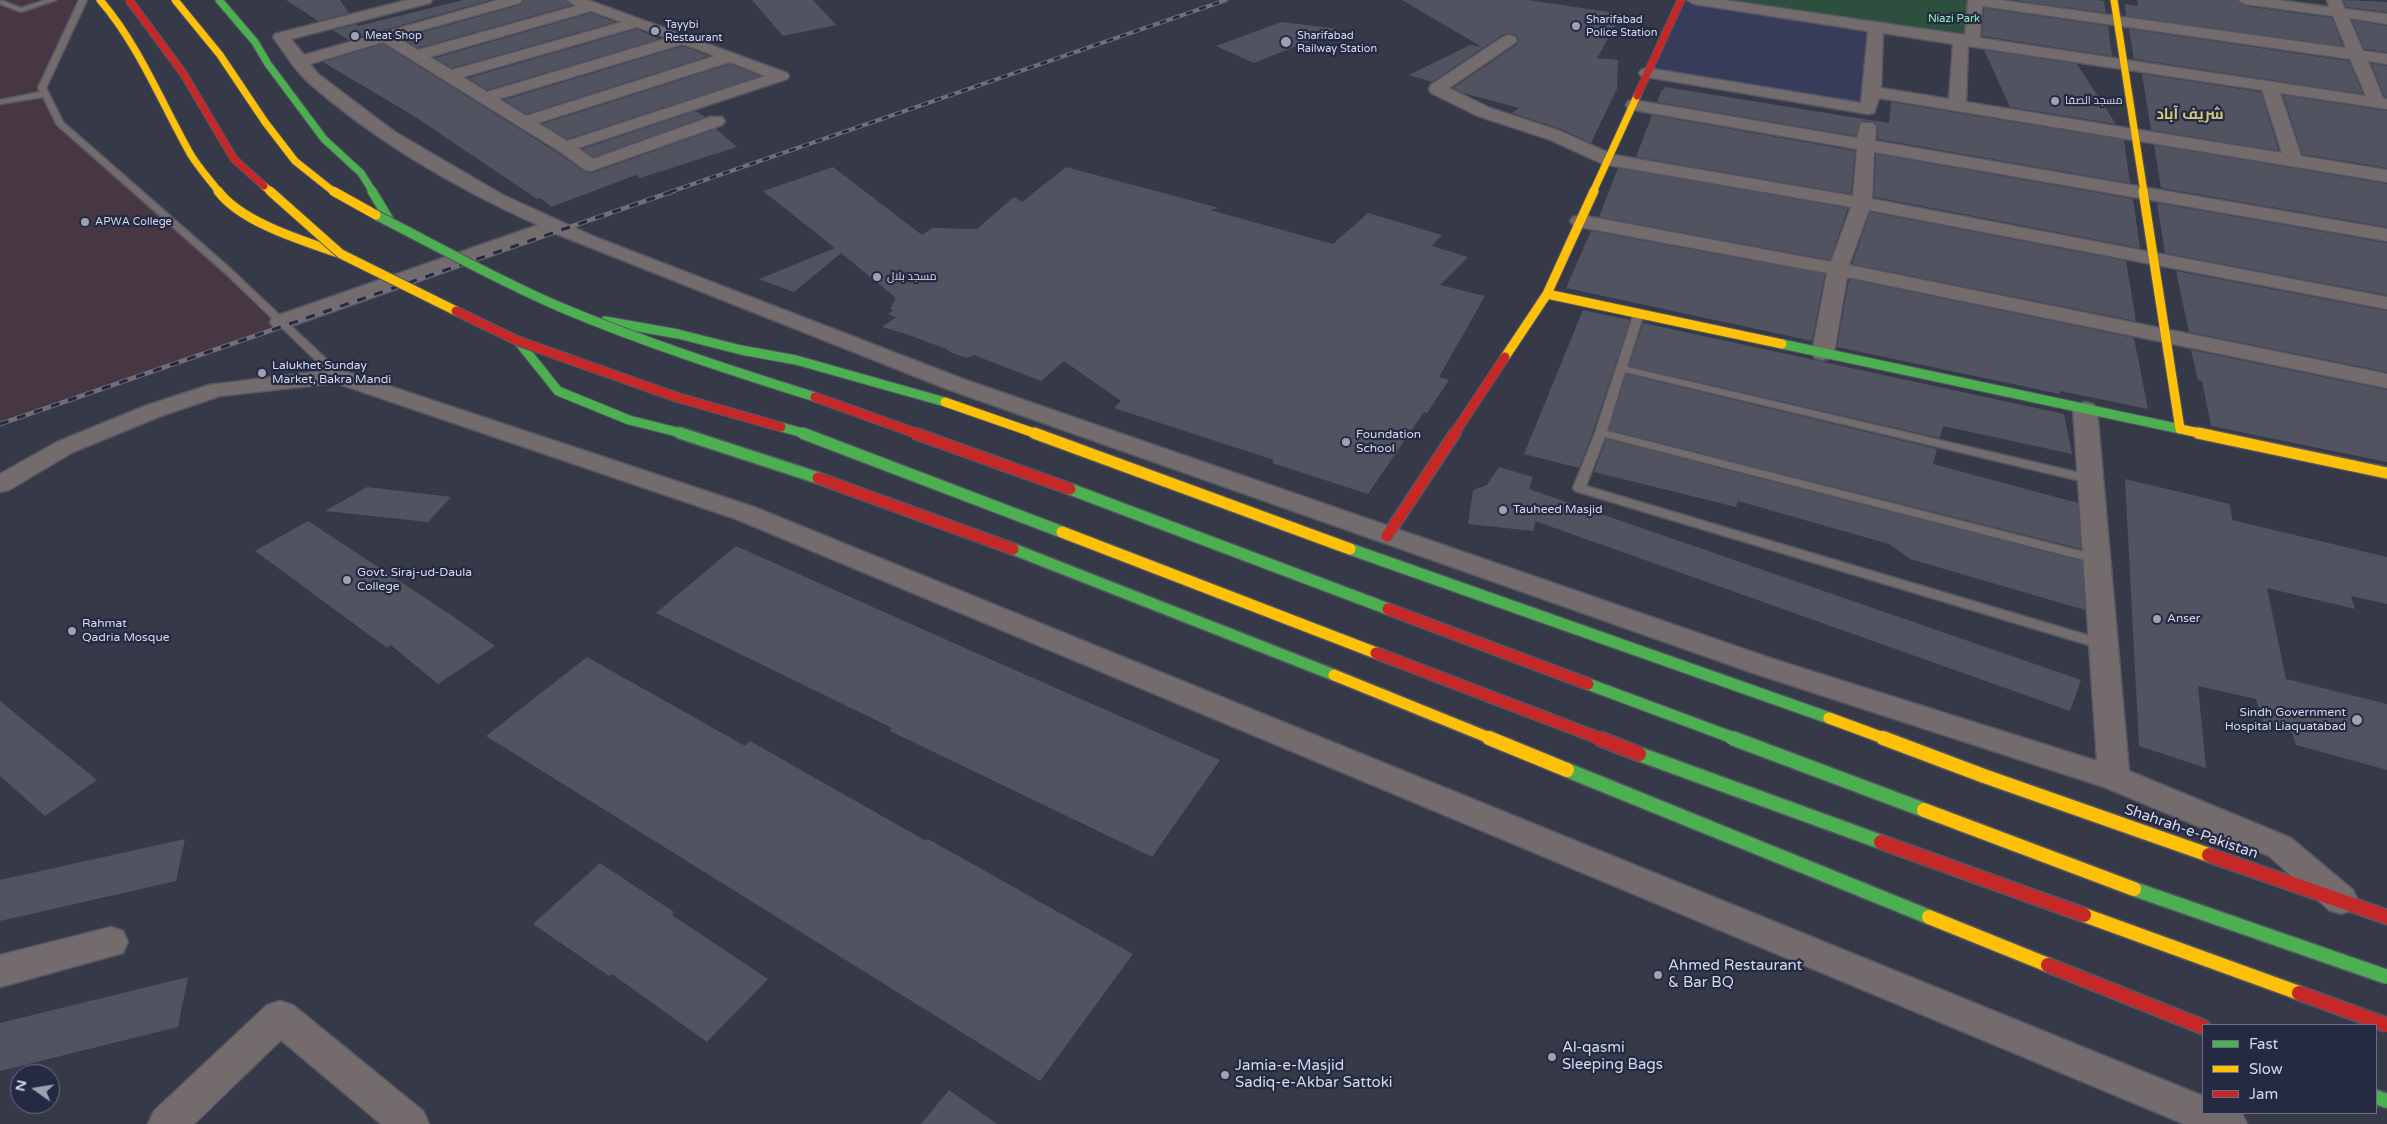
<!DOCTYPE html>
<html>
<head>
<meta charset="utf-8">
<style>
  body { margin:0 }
  #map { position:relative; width:2387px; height:1124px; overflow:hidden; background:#363947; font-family:"Varela Round",sans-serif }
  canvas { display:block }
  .legend { position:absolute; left:2202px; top:1024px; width:175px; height:90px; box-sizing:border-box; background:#252a43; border:1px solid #6b7086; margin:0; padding:6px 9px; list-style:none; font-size:15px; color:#d5d9ea }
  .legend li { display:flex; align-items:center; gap:10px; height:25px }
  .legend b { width:25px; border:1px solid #6b7086 }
  .north { position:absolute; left:10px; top:1064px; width:50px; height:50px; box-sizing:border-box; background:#252a43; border:1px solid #6b7086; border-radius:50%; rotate:283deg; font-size:14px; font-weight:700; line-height:20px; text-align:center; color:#d5d9ea }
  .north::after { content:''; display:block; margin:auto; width:18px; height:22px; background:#9da1b1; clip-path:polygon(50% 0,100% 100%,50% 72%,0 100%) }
</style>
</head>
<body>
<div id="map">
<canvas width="2387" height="1124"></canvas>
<ul class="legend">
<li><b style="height:6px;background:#4caf50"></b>Fast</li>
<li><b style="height:6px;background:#ffc107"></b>Slow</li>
<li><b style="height:6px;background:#c62828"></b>Jam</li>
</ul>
<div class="north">N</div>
</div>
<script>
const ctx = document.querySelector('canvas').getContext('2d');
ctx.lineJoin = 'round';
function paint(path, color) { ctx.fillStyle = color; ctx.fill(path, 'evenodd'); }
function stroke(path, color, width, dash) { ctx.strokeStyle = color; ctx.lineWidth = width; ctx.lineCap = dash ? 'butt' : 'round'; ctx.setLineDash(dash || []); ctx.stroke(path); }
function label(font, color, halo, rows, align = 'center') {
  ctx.font = font + ' "Varela Round",Cairo,sans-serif'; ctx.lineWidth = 4.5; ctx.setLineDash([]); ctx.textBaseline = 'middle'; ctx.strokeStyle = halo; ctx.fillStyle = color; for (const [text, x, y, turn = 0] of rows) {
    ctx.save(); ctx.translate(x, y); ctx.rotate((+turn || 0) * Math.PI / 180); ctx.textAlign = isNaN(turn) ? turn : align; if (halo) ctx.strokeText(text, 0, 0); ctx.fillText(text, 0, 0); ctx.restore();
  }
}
paint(new Path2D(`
  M1682 0 1884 28 1867 109 1649 73Z`), '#363c5a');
paint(new Path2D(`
  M0 0H70L76 15 42 88 37 96 60 123 284 325 0 420Z`), '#463743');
paint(new Path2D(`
  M1690 0H1976L1972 40Z`), '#2d4f3d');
paint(new Path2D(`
  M286 0H340L349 13 318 21Z
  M463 0H491L348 40 333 30 357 24 358 26Z
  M524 0H565L572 5 418 48 402 38 520 5Z
  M752 0H813L836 25 783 36Z
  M1402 0H1528L1622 14 1597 58 1618 60 1617 89 1591 143 1561 129 1512 113 1519 108 1463 93 1453 88 1516 45 1519 39 1516 35 1508 33 1502 35 1432 82 1409 75 1470 45 1482 47Z
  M2014 0H2096L2104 1 2106 13Z
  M2137 0H2236L2245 6 2332 18 2343 46 2126 16 2125 4 2138 6Z
  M2343 0 2387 2V12L2346 7Z
  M1984 8 2108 26 2112 56 1982 36Z
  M591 13 615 22 452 68 435 58Z
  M2352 20 2387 26V52L2364 49Z
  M1281 22 1339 29 1254 63 1216 46Z
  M637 29 659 39 487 90 468 78Z
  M2129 29 2349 61 2363 94 2134 59Z
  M383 44 558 153 585 172 592 173 716 129 737 147 640 178 636 175 551 207 541 198 537 199 417 118 323 62Z
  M683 46 709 56 526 114 504 100Z
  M1984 50 2077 64 2116 124 2010 107Z
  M2371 63 2387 66V97L2384 96Z
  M730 64 760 76 567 139 542 124Z
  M2142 74 2261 92 2279 151 2151 130Z
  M1665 87 1889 123 1891 102 2124 140 2130 183 1877 139 1878 127 1873 121 1860 122 1856 136 1657 102 1662 89 1664 90Z
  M2283 95 2387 111V168L2302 154Z
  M696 111 705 117 593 157 582 149Z
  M1652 115 1855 151 1851 194 1636 157Z
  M2154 145 2387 184V227L2161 188Z
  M1876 154 2133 199 2140 248 1874 197Z
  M833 167 922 235 932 228 977 229 1014 197 1022 202 1066 167 1219 208 1210 210 1333 244 1368 213 1442 235 1432 246 1468 257 1440 285 1485 296 1439 377 1449 380 1427 413 1424 412 1368 494 1272 463 1274 460 1114 408 1121 401 1064 361 1041 381 974 355 967 358 952 353 946 349 909 335 882 327 896 317 888 314 894 310 890 309 896 298 841 253 794 292 759 279 835 248 763 191Z
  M1618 168 1848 208 1830 260 1599 217Z
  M2157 203 2387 243V295L2165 253Z
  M1870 212 2126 261 2136 321 1852 264Z
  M1591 231 1825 274 1812 341 1566 288Z
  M2176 271 2387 311V372L2189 332Z
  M1849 279 2134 338 2148 409 2060 391V394L1837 347Z
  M1583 310 1630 320 1593 432 1579 468 1524 454Z
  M1643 323 2064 414 2072 454 1943 426 1940 438 1629 366Z
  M2191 350 2387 390V462L2211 426 2202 381 2198 380Z
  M1626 374 1937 449 1933 464 2078 503 2081 549 1609 430Z
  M1606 439 2082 561 2085 610 1910 559 1889 544 1738 501 1736 507 1594 472Z
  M1499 467 1533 477 1529 489 2081 680 2070 711 1535 521 1534 531 1468 524 1473 490 1487 485Z
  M2125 479 2230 504 2232 520 2387 557V604L2351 596 2355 609 2267 588 2286 679 2387 704V770L2296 745 2292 733 2264 723 2256 699 2198 686 2206 768 2139 746Z
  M367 487 451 497 428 522 325 511Z
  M308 521 451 615 495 646 438 684 391 645 387 648 255 551Z
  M736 546 967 649 1220 760 1152 857 890 731 892 728 656 613Z
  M587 657 745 746 750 741 926 841 928 839 1133 954 1040 1081 486 736Z
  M0 701 97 780 45 816 0 776Z
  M185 839 176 881 0 921V880Z
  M600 863 674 912 672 915 768 979 707 1042 612 974 609 976 533 924Z
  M188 977 178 1027 0 1071V1023Z
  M949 1090 997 1124H921Z`), '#515360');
const lane = new Path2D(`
  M1 0 21 8 45 0H56L21 12 0 4Z
  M79 0H87L46 88 63 122 232 270 342 374 343 376 342 378H334L226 274 57 125 43 97 0 104V100L40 92 38 88Z
  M1639 310 1644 313 1627 367 2089 475 2095 479 2089 483 1625 372 1607 431 2096 555 2102 559 2096 563 1605 437 1586 486 2107 641 2109 644 2107 647 2102 649 1575 491 1573 488 1595 433 1634 313Z`);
const street = new Path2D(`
  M407 0H432L430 3 291 39 304 55 498 0H522L520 3 397 37 418 50 576 6 567 0H588L787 73 789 76 787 79 578 148 593 159 710 117H722L725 121 722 125 591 171 585 170 559 151 383 42 310 64 318 74 395 132 503 195 595 237 963 379 1773 659 2097 761 2073 409 2077 404 2085 402 2093 404 2097 409 2129 771 2291 838 2353 890 2358 900 2353 910 2341 914 2329 910 2269 856 2104 787 1753 673 947 389 554 233 289 327 281 328 273 327 270 322 273 317 538 225C456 188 375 141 308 82 294 69 284 52 273 37L275 34ZM591 11 622 22 452 70 430 57ZM637 27 668 38 487 92 463 77ZM683 44 715 56 526 116 499 99ZM730 62 765 76 567 141 538 123Z
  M1687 0H1724L1965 35 1968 0H2000L2346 48 2333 16 2245 4 2238 0H2278L2329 7 2327 0H2341L2345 9 2387 14V24L2349 18 2363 51 2387 54V64L2368 61 2383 98 2387 99V109L2280 93 2301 156 2387 170V182L1879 98 1874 113 1868 114 1641 76 1639 73 1641 70 1647 68 1861 103 1868 31 1694 4ZM1982 6 2350 59 2366 96 1980 38ZM1883 33 1953 44 1949 99 1881 88ZM1968 46 2262 90 2282 153 1966 102Z
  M1509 35 1515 37 1517 40 1515 43 1449 88 1490 108 1560 131 1614 155 1853 196 1857 149 1634 110 1628 109 1626 105 1628 101 1634 100 1857 138 1861 123H1873L1876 127 1875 141 2387 229V241L1874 152 1872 199 2387 297V309L1869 210 1849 265 2387 374V388L1847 277 1834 353 1831 358 1823 360 1815 358 1812 353 1827 273 1580 227 1573 225 1570 221 1573 217 1580 215 1831 262 1851 207 1603 164 1548 139 1478 116 1431 93 1429 89 1431 85 1503 37Z
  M338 369 754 507 2203 1096V1113H2242L2247 1124H2184L736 519 336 383 220 396 161 416 73 452 9 490 0 492V474L57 442 145 406 209 385Z
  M111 927 123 931 128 942 123 953 0 987V955Z
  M280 1001 293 1005 423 1111 429 1124H381L281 1040 194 1124H148L154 1111 267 1005Z`);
const fastFar3 = new Path2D(`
  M219 0 255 42 268 64 324 139 361 173 373 192`);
const fastFar2 = new Path2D(`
  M372 191 390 221
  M605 321 678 334 741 350 796 360 945 402
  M518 341 558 391 629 420 685 434
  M1782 344 2185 430`);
const fastFar1 = new Path2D(`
  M680 433 818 478
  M1013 549 1334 675
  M1350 549 1829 718`);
const fast = new Path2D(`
  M1567 770 1929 917
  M2376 1097 2387 1101`);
const slowFar3 = new Path2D(`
  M100 0C139 45 162 104 191 155 199 168 210 180 219 192
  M2114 0 2144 192
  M1593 192 1637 96`);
const slowFar2 = new Path2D(`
  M218 191C242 223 304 241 341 254
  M2143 191 2180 429
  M1547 294 1782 344
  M1505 357 1547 294 1594 191
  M945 402 1037 434
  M2185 430 2204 434`);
const slowFar1 = new Path2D(`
  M1034 433 1350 549
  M2198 433 2387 473
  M1334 675 1492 739
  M1829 718 1886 739`);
const slow = new Path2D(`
  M1489 738 1567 770
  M1883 738 1984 776
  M1984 776 2209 855
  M1929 917 2048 965`);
const jamFar3 = new Path2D(`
  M1637 96 1681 0`);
const jamFar2 = new Path2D(`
  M1454 434 1505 357`);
const jamFar1 = new Path2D(`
  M818 478 1013 549
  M1387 536 1455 433`);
const jam = new Path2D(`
  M2209 855 2387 917
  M2048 965 2203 1027`);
stroke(lane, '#545763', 3);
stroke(street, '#545763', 3);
stroke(fastFar3, '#545763', 9);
stroke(fastFar2, '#545763', 11);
stroke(fastFar1, '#545763', 14);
stroke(fast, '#545763', 17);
stroke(slowFar3, '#545763', 9);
stroke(slowFar2, '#545763', 11);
stroke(slowFar1, '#545763', 14);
stroke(slow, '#545763', 17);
stroke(jamFar3, '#545763', 9);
stroke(jamFar2, '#545763', 11);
stroke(jamFar1, '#545763', 14);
stroke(jam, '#545763', 17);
paint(lane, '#746b6c');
paint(street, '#746b6c');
stroke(fastFar3, '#4caf50', 7);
stroke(fastFar2, '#4caf50', 9);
stroke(fastFar1, '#4caf50', 11);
stroke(fast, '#4caf50', 14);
stroke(slowFar3, '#ffc107', 7);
stroke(slowFar2, '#ffc107', 9);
stroke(slowFar1, '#ffc107', 11);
stroke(slow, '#ffc107', 14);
stroke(jamFar3, '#c62828', 7);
stroke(jamFar2, '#c62828', 9);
stroke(jamFar1, '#c62828', 11);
stroke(jam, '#c62828', 14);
const railFar1 = new Path2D(`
  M670 192 1226 0`);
const rail = new Path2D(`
  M0 424 674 191`);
stroke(railFar1, '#716e74', 4);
stroke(rail, '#716e74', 4.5);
stroke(railFar1, '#252a43', 2.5, [7]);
stroke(rail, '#252a43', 3, [9]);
const fastBridgeFar2 = new Path2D(`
  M376 215C437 246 497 280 560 307 643 342 729 370 815 397
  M781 427 807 434`);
const fastBridgeFar1 = new Path2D(`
  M802 433 1062 532
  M1070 489 1388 609
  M1588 684 1736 739`);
const fastBridge = new Path2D(`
  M1732 738 1924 810
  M1639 754 1881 842
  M2134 889 2387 977`);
const slowBridgeFar3 = new Path2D(`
  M175 0 220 55 265 122 295 161 334 192
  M264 186 271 192`);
const slowBridgeFar2 = new Path2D(`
  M270 191 341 254 456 311
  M333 191 376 215`);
const slowBridgeFar1 = new Path2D(`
  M1062 532 1376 653`);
const slowBridge = new Path2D(`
  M1924 810 2134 889
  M2084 915 2299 993`);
const jamBridgeFar3 = new Path2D(`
  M129 0 183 73 234 159 264 186`);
const jamBridgeFar2 = new Path2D(`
  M456 311 518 341 676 397 781 427
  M815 397 918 434`);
const jamBridgeFar1 = new Path2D(`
  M914 433 1070 489
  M1388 609 1588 684
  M1376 653 1601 739`);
const jamBridge = new Path2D(`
  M1598 738 1639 754
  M1881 842 2084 915
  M2299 993 2387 1025`);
stroke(fastBridgeFar2, '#545763', 11, []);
stroke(fastBridgeFar1, '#545763', 14, []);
stroke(fastBridge, '#545763', 17, []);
stroke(slowBridgeFar3, '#545763', 9, []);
stroke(slowBridgeFar2, '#545763', 11, []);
stroke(slowBridgeFar1, '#545763', 14, []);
stroke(slowBridge, '#545763', 17, []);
stroke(jamBridgeFar3, '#545763', 9, []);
stroke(jamBridgeFar2, '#545763', 11, []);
stroke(jamBridgeFar1, '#545763', 14, []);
stroke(jamBridge, '#545763', 17, []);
stroke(fastBridgeFar2, '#4caf50', 9);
stroke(fastBridgeFar1, '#4caf50', 11);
stroke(fastBridge, '#4caf50', 14);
stroke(slowBridgeFar3, '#ffc107', 7);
stroke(slowBridgeFar2, '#ffc107', 9);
stroke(slowBridgeFar1, '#ffc107', 11);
stroke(slowBridge, '#ffc107', 14);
stroke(jamBridgeFar3, '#c62828', 7);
stroke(jamBridgeFar2, '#c62828', 9);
stroke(jamBridgeFar1, '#c62828', 11);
stroke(jamBridge, '#c62828', 14);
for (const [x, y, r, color] of [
  [1576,26,5,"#9da1b1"],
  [655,31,5,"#9da1b1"],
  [355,36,5,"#9da1b1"],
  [1286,42,6,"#9da1b1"],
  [2055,101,5,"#9da1b1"],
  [85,222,5,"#9da1b1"],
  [877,277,5,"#9da1b1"],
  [262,373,5,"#9da1b1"],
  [1346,442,5,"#9da1b1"],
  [1503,510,5,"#9da1b1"],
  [347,580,5,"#9da1b1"],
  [2157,619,5,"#9da1b1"],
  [72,631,5,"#9da1b1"],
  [2357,720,6,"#9da1b1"],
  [1658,975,5,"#9da1b1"],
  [1552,1057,5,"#9da1b1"],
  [1225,1075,5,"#9da1b1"]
]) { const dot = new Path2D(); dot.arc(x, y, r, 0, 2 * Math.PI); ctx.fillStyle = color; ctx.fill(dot); stroke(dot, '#252a43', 2); }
label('11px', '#8ceeb3', '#252a43', [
  ["Niazi Park",1954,19]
]);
label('11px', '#d5d9ea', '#252a43', [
  ["Sharifabad",1586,20],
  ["Police Station",1586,33],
  ["Tayybi",665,25],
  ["Restaurant",665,38],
  ["Meat Shop",365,36],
  ["Sharifabad",1297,36],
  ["Railway Station",1297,49],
  ["مسجد الصفا",2065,101],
  ["APWA College",95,222],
  ["مسجد بلال",887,277]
], 'left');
label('12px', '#d5d9ea', '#252a43', [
  ["Lalukhet Sunday",272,366],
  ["Market, Bakra Mandi",272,380],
  ["Foundation",1356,435],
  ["School",1356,449],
  ["Tauheed Masjid",1513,510],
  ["Govt. Siraj-ud-Daula",357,573],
  ["College",357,587],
  ["Anser",2167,619],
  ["Rahmat",82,624],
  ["Qadria Mosque",82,638],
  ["Sindh Government",2346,713,"right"],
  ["Hospital Liaquatabad",2346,727,"right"]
], 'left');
label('bold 15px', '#d2c87a', '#252a43', [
  ["شريف آباد",2190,115]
]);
label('15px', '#d5d9ea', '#252a43', [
  ["Shahrah-e-Pakistan",2191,832,19]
]);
label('15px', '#d5d9ea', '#252a43', [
  ["Ahmed Restaurant",1668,966],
  ["& Bar BQ",1668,983],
  ["Al-qasmi",1562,1048],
  ["Sleeping Bags",1562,1065],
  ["Jamia-e-Masjid",1235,1066],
  ["Sadiq-e-Akbar Sattoki",1235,1083]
], 'left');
</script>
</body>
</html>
